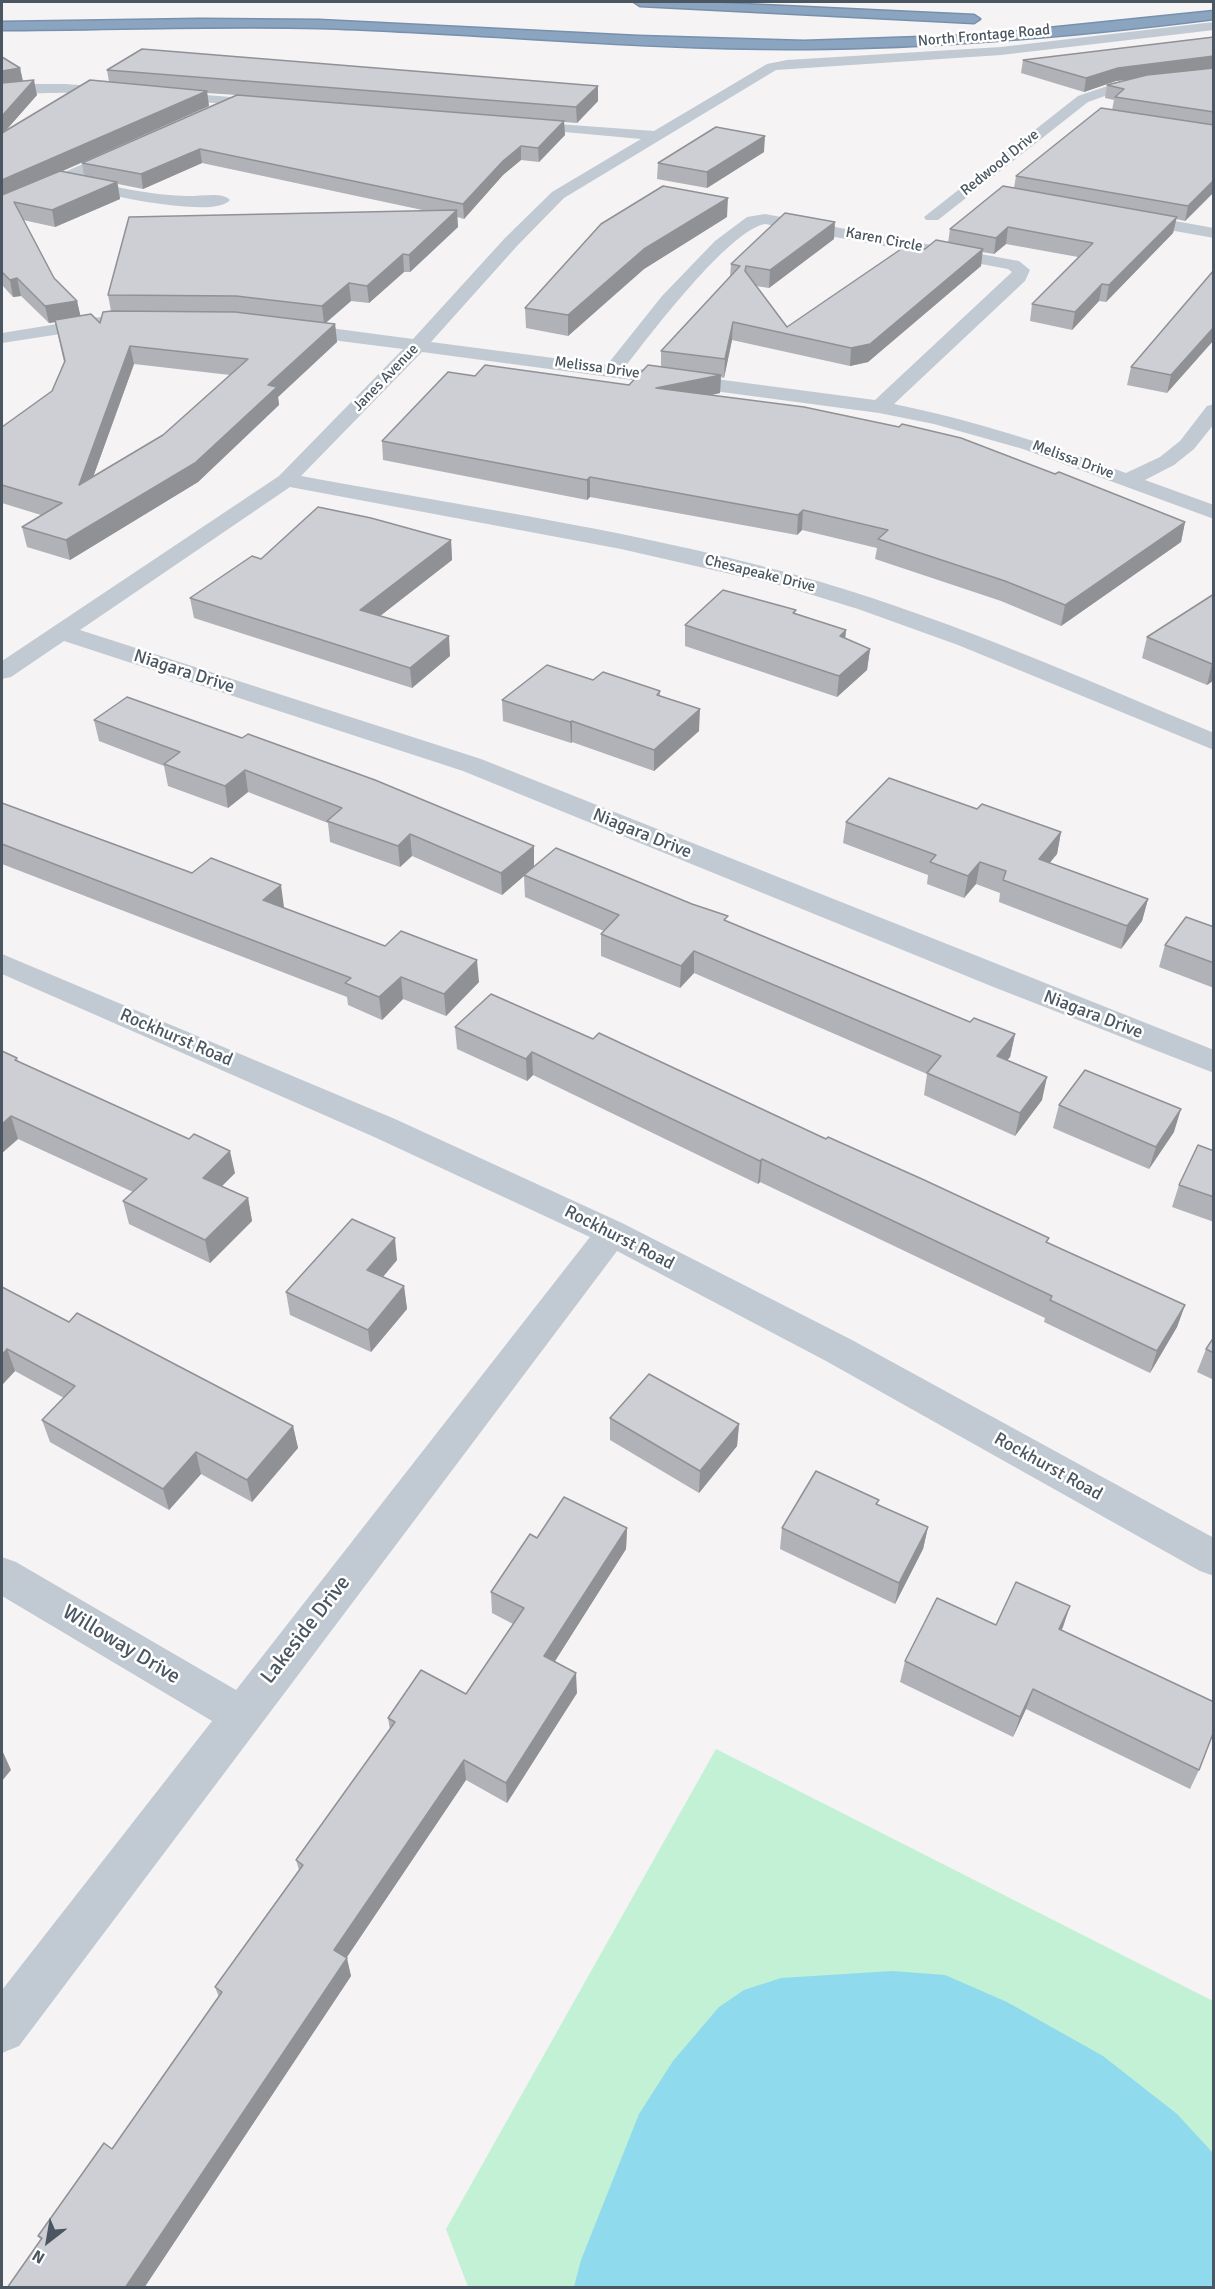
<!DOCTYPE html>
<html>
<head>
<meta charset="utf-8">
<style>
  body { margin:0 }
  #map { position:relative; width:1215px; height:2289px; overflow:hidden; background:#f5f3f3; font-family:Signika,sans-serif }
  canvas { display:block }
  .frame { position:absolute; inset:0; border:3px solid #4a5661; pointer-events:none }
  .north { position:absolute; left:18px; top:2211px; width:60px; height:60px; -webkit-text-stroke:4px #fff; paint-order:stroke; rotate:211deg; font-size:16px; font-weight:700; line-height:24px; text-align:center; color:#4a5661 }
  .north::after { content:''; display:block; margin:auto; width:21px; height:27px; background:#4a5661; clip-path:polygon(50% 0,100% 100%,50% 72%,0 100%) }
</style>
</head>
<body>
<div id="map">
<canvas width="1215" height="2289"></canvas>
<div class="frame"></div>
<div class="north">N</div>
</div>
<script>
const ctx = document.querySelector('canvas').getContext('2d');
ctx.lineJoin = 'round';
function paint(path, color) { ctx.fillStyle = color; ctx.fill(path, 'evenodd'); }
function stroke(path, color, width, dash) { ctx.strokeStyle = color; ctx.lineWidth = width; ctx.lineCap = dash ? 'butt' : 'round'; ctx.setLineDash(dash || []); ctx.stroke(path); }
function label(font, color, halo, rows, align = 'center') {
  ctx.font = font + ' Signika,sans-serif'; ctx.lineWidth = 5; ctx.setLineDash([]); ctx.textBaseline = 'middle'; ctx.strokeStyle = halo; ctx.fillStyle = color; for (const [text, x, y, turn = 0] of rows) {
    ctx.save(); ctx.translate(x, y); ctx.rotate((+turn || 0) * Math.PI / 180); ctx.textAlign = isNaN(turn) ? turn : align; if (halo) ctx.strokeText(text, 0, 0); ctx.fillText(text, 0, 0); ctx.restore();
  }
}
paint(new Path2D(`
  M716 1749 1213 2001V2287H468L446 2229Z`), '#c3f1d5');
paint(new Path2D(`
  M892 1971 945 1975 1007 2002 1103 2056 1177 2114 1213 2153V2287H574L581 2260 639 2114 673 2061 719 2007 744 1990 781 1978Z`), '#90daee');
const highway = new Path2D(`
  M634 2H698L974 15 980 19 974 23 640 6Z
  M1214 11V19C1078 36 943 48 806 49 643 50 481 33 319 28 213 25 107 30 2 30V22L200 19 319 20 638 36 804 41 980 35Z`);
stroke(highway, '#7690ad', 3);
paint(new Path2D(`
  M1214 22V30L1001 55 776 70 564 198 517 246 431 342 607 365 662 296 715 241 747 217 765 214 1013 260 1019 261 1030 270 1025 281 894 404C973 420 1049 445 1126 473L1160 457 1180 441 1207 406 1214 404V424L1194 449 1174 465 1145 480 1214 505V519L1023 449 934 424 879 413 422 352 301 476C475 508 651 533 821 582 956 622 1084 679 1214 733V750L958 645 858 609 783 586 621 549 290 487 80 630 481 759 1214 1050V1073L996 988 463 771 64 641 11 677 2 679V661L279 476 403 349 292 335 285 333 283 329 285 325 292 323 413 339 505 238 552 192 641 139 521 128 514 124 516 121 654 131 767 64 787 60 1001 47ZM765 224 1008 269 1012 272 875 400 625 367C649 336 729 230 765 224Z
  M1214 70V78L1119 91 1088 102 938 220H926L924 217 1078 96 1116 83Z
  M27 84H66L269 100 276 104 269 108C182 101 87 86 2 96V88Z
  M123 146 128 148 131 151 128 154 76 178C112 186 149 195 186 196 197 197 223 191 230 200 215 220 101 193 76 188L70 186 69 181 2 211V200Z
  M1130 213 1214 228V238L1124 222 1122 218 1124 214Z
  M100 317 106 319 109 323 106 327 2 343V333Z
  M2 954 395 1119 622 1223 852 1340 1214 1538V1576L1200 1571 826 1361 617 1251 19 2046 2 2053V1990L212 1721 2 1596V1557L16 1562 236 1690 590 1237 372 1136 2 974Z`), '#c1cad2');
paint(highway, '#8ba5c1');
paint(new Path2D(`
  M1214 37V192L1185 221 1176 219 1173 233 1106 302 1099 301 1072 330 1030 321 1032 304 1078 257 1006 244 994 254 982 252 981 266 868 362 850 366 732 340 724 378 721 377 720 393 711 395 1055 474 1185 522 1181 542 1061 626 1001 601 875 559 877 548 802 530 797 535 590 497 587 500 383 460 382 441 475 376 629 385 661 366V351L730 277 731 264 834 239 769 288 756 286 787 327 925 249 948 243 950 229 1014 188 1016 176 1112 110 1114 100 1105 98 1107 85 1129 79 1116 81 1084 92 1021 73 1023 60Z
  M2 57 20 68 23 81 37 95 5 131 109 82 107 70 598 86V101L577 123 564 122 565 135 539 162 521 160 503 175 464 219 457 217 458 227 410 272H404L369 303 351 301 326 323 335 324 337 342 278 397 279 405 198 482 70 560 27 547 22 527 41 515 2 503V427L52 391 64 362 55 322 49 323 21 296 13 297 2 285ZM207 93 236 95 82 163 84 176 61 171 209 106ZM202 163 427 211 108 295 111 311 100 323 80 316 77 301 54 278 23 220 55 227 120 199 118 184 143 189ZM134 364 230 375 163 435 93 477Z
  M764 152 707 188 657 179 658 163Z
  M727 217 644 269 568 336 526 328 525 308Z
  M1214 270 1167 393 1127 385 1131 367Z
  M451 540 452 560 380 616 450 656 412 688 194 618 190 598 261 559Z
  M1214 594V680L1207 685 1142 658 1147 637Z
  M796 610 795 613 846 630 845 638 870 649 867 670 837 697 685 646V625Z
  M593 680 660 691V696L699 731 654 771 572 742 571 743 503 721 502 700Z
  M94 720 534 866 727 922 970 1022 1015 1034 1010 1057 1007 1060 1042 1100 1015 1136 924 1095 927 1074 694 973 680 988 601 956V934L604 931 525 897 524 876 502 895 412 856 400 867 330 842 328 823 248 792 228 808 168 786 164 766 99 741Z
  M2 803 284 907V908L479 982 446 1016 403 999 382 1020 348 1005 347 997 2 864Z
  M977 809 1061 832 1057 854 1049 863 1148 899 1142 921 1121 949 999 902 1000 893 976 884 964 898 927 884 928 875 843 843 846 822Z
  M1214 927V988L1159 967 1165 945Z
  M491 994 1048 1243 1185 1305 1177 1327 1150 1373 1044 1322 1045 1318 760 1182 758 1184 533 1075 527 1081 457 1049 455 1027Z
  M17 1058 18 1062 235 1173 222 1186 248 1198 252 1221 210 1263 129 1224 123 1201 133 1192 18 1139 2 1153Z
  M1059 1105 1174 1132 1149 1169 1053 1128Z
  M1214 1151V1222L1172 1207 1179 1185Z
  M397 1260 383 1277 404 1286 407 1309 371 1352 290 1315 286 1292Z
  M2 1287 69 1322 293 1426 298 1448 252 1502 201 1474 169 1510 50 1442 42 1420 64 1398 15 1371 2 1385Z
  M1214 1337V1380L1197 1372 1206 1349Z
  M610 1418 739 1424 737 1446 699 1493 610 1440Z
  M878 1505 928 1527 923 1549 895 1604 780 1549 782 1528Z
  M627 1528 626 1549 554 1662 577 1693 507 1803 466 1780 346 1958 351 1976 144 2288H7L41 2240 38 2236 112 2149 219 1997 215 1987 299 1870 296 1860 390 1730 388 1718 466 1694 513 1624 492 1613 491 1592 537 1538Z
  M1070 1606 1061 1630 1199 1770 1190 1789 1026 1709 1013 1737 900 1682 905 1661 996 1625Z`), '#b0b2b7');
paint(new Path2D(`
  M1214 56V69L1116 81 1084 92 1086 78 1118 68Z
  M20 68 23 82 2 86V71Z
  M34 80 37 95 2 135V116Z
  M598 86V101L577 123 576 107Z
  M207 91 209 106 2 198V180Z
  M564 121 565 135 539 162 538 148Z
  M765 136 764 152 707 188V172Z
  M521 146V160L503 175 464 219 463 204 503 161Z
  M200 149 202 163 143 189 141 174Z
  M1214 180V192L1185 221 1188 206Z
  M117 182 120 199 55 227 52 210Z
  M728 198 727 217 644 269 568 336V315L644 249Z
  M457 210 458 227 410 272 409 255Z
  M1177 217 1173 233 1106 302 1109 285Z
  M835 222 834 239 769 288 770 270Z
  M1008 227 1006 244 994 254 996 238Z
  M983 249 981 266 868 362 850 366 851 348Z
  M403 254 404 272 369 303 367 286Z
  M17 278 21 296 13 297 10 280Z
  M349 283 351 301 324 324 322 306Z
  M1102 284 1099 301 1072 330 1075 312Z
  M77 301 81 318 49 323 45 306Z
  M733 322 732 340 724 378 725 359Z
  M335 324 337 342 278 397 279 405 198 482 70 560 66 540 268 385Z
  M1214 327V340L1167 393 1171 375Z
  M130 346 134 364 83 505 79 485Z
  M721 375 720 393 656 407V388Z
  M590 477V497L587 500V480Z
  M803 510 802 530 797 535 798 515Z
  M1185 522 1181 542 1061 626 1065 605Z
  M451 540 452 560 362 630 360 610Z
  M846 630 844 651 840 636Z
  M449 636 450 656 412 688 410 668Z
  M870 649 867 670 837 697 839 676Z
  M1214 663V680L1207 685 1212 664Z
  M700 709 699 731 654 771V750Z
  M572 721V742L571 743 570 722Z
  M245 770 248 792 228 808 225 786Z
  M1061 832 1057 854 1035 881 1039 859Z
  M410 834 412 856 400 867 398 846Z
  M534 846V868L524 875V876L502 895 501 873Z
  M980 862 976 884 964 898 968 876Z
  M281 885 284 907 267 922 263 900Z
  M1148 899 1142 921 1121 949 1127 926Z
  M694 951V973L680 988 681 966Z
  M477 960 479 982 446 1016 444 994Z
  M401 977 403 999 382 1020 379 997Z
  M1015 1034 1010 1057 992 1078 997 1056Z
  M532 1052 533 1075 527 1081 526 1059Z
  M1047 1077 1042 1100 1015 1136 1020 1113Z
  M1181 1109 1174 1132 1149 1169 1156 1147Z
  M11 1116 18 1139 2 1153V1124Z
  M230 1151 235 1173 208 1200 203 1178Z
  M762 1159 760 1182 758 1184 760 1161Z
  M248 1198 252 1221 210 1263 205 1240Z
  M395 1238 397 1260 370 1292 367 1270Z
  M404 1286 407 1309 371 1352 368 1330Z
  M1185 1305 1177 1327 1150 1373 1157 1351Z
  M7 1349 15 1371 2 1385V1355Z
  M739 1424 737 1446 699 1493 700 1471Z
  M293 1426 298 1448 252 1502 247 1480Z
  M196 1452 201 1474 169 1510 163 1489Z
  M928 1527 923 1549 895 1604 899 1583Z
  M627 1528 626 1549 545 1677 544 1656Z
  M1070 1606 1063 1627 1053 1650 1059 1629Z
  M576 1673 577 1693 507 1803 506 1783Z
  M1033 1689 1026 1709 1013 1737 1020 1717Z
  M2 1750 11 1770 2 1781Z
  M464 1760 466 1780 339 1969 334 1950Z
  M347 1958 351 1976 144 2288H125Z`), '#909195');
const building = new Path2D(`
  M1214 37V56L1118 68 1086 78 1023 60Z
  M142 49 598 86 576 107 107 70Z
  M2 57 20 68 2 71Z
  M1214 68V112L1115 97 1124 89 1107 85 1147 75Z
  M34 80 2 116V83Z
  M90 80 207 91 2 180V133Z
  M237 95 564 121 538 148 521 146 503 161 463 204 200 149 141 174 82 163Z
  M1101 108 1214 125V180L1188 206 1016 176Z
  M716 127 765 136 707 172 658 163Z
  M60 171 117 182 52 210 14 202 54 278 77 301 45 306 17 278 10 280 2 272V195Z
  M663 186 728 198 644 249 568 315 525 308 601 224Z
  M1003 186 1177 217 1109 285 1102 284 1075 312 1032 304 1093 243 1008 227 996 238 950 229Z
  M457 210 409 255 403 254 367 286 349 283 322 306 236 296 108 295 129 217Z
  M785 213 835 222 770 270 746 266 745 271 787 327 907 245 925 249 936 240 983 249 870 344 851 348 733 322 725 359 661 351 740 266 731 264Z
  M1214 270V327L1171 375 1131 367Z
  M112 311 235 312 335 324 268 385 277 387 195 463 66 540 22 527 62 503 2 485V427L52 391 65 361 55 320 91 314 100 323 103 312ZM130 346 248 359 163 435 79 485Z
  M485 365 629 385 648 365 721 375 656 388 804 407 899 427 902 424 961 438 1055 474 1059 472 1185 522 1065 605 1005 581 878 539 888 530 803 510 798 515 590 477 587 480 382 441 448 372 475 376Z
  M318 507 371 518 451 540 360 610 449 636 410 668 190 598 252 556 261 559Z
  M723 590 796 610 793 613 846 630 840 636 870 649 839 676 685 625Z
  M1214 594V663L1212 664 1147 637Z
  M547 665 593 680 603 672 660 691 657 695 700 709 654 750 572 721 570 722 502 700Z
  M127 697 242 738 248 734 375 780 534 846 501 873 410 834 398 846 327 821 342 808 245 770 225 786 164 764 180 752 94 720Z
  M889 778 977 809 982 804 1061 832 1039 859 1148 899 1127 926 1003 880 1006 871 980 862 968 876 930 862 936 855 846 822Z
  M2 803 192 873 211 858 281 885 263 900 385 946 401 931 477 960 444 994 401 977 379 997 345 983 351 978 2 844Z
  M556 848 692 904 728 916 724 920 970 1022 974 1018 1015 1034 997 1056 1047 1077 1020 1113 927 1073 941 1056 694 951 681 966 601 934 619 915 524 875Z
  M1186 917 1214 927V963L1165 945Z
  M491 994 593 1039 599 1033 826 1139 828 1137 922 1179 1049 1238 1046 1242 1185 1305 1157 1351 1050 1300 1052 1296 762 1159 760 1161 532 1052 526 1059 455 1027Z
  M2 1051 17 1058 15 1060 189 1139 194 1134 230 1151 203 1178 248 1198 205 1240 123 1201 147 1179 11 1116 2 1124Z
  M1085 1070 1181 1109 1156 1147 1059 1105Z
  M1198 1145 1214 1151V1197L1179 1185Z
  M352 1219 395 1238 367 1270 404 1286 368 1330 286 1292Z
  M2 1287 69 1322 77 1313 293 1426 247 1480 196 1452 163 1489 42 1420 75 1386 7 1349 2 1355Z
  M1214 1337V1353L1206 1349Z
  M649 1374 739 1424 700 1471 610 1418Z
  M816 1471 879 1500 876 1504 928 1527 899 1583 782 1528Z
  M564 1497 627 1528 544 1656 576 1673 506 1783 464 1760 334 1950 347 1958 125 2288H7L42 2238 38 2236 104 2143 112 2149 222 1992 215 1987 303 1865 296 1860 395 1722 388 1718 421 1670 466 1694 524 1608 491 1592 530 1534 537 1538Z
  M1016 1582 1070 1606 1059 1629 1214 1702V1731L1199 1770 1033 1689 1020 1717 905 1661 937 1598 996 1625Z`);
paint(building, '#cdcfd5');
stroke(building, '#909195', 1.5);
label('15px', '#4a5661', '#fff', [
  ["North Frontage Road",984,36,-5],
  ["Redwood Drive",1000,163,-39],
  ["Karen Circle",884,240,11],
  ["Melissa Drive",597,368,8],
  ["Janes Avenue",386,378,-46],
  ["Melissa Drive",1073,460,20],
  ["Chesapeake Drive",760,574,14]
]);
label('18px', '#4a5661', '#fff', [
  ["Niagara Drive",184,672,18],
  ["Niagara Drive",642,834,22],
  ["Niagara Drive",1093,1015,21],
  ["Rockhurst Road",176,1038,23],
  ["Rockhurst Road",619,1238,27],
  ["Rockhurst Road",1048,1467,29]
]);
label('21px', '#4a5661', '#fff', [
  ["Lakeside Drive",306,1630,-52],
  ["Willoway Drive",121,1645,31]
]);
</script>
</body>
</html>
